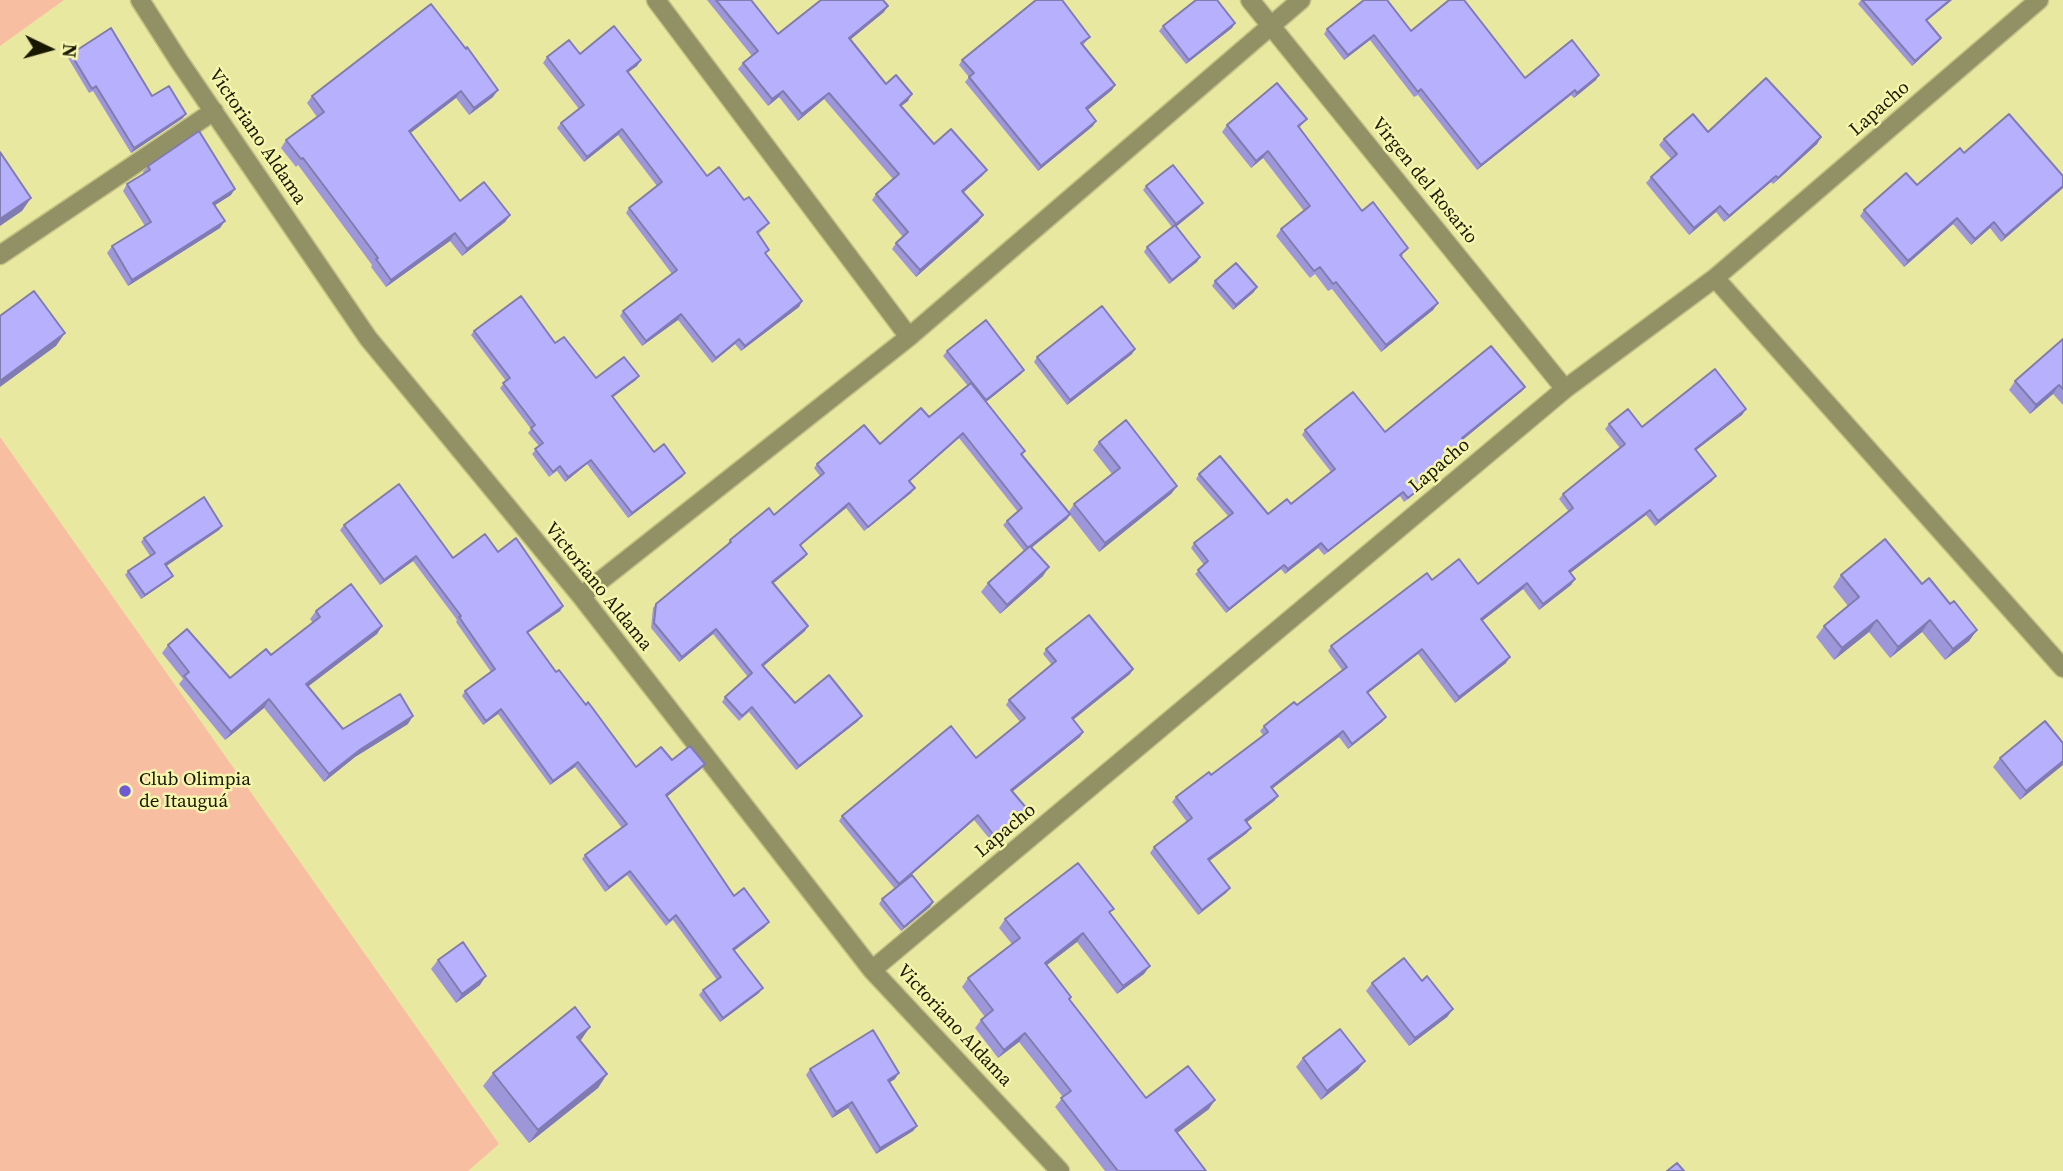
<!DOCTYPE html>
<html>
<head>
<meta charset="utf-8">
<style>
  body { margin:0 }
  #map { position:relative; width:2063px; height:1171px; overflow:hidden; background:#e9e8a1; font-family:"Source Serif 4",serif }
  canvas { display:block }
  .north { position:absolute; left:14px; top:14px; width:70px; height:70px; -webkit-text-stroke:5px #f6f5ae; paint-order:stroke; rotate:95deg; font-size:19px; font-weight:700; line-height:28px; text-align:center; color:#181700 }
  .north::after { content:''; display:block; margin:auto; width:24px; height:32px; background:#181700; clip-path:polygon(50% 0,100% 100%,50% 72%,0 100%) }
</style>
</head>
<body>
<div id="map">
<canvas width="2063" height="1171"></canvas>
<div class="north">N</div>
</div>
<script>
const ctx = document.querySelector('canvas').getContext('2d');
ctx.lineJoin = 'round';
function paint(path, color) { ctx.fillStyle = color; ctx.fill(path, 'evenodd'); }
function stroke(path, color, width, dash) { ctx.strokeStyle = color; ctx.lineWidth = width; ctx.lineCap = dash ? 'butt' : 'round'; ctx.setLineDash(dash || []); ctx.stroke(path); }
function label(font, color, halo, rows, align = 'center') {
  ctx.font = font + ' "Source Serif 4",serif'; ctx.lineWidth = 5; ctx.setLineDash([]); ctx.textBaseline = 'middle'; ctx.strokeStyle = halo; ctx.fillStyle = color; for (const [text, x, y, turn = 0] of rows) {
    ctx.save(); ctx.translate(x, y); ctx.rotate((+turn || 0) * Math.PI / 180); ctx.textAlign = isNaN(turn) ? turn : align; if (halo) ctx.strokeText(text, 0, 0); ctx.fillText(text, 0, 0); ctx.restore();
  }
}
paint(new Path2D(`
  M0 0H64L0 46Z
  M0 437 499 1144 468 1171H0Z`), '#f7bea2');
const minor = new Path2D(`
  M140 0 179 61 368 338 581 596 872 970 1060 1171
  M656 0 909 337
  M1250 0 1565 389
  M0 255 214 111
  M1715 278 2063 668
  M581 596 909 337 1301 0
  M872 970 1565 389 1715 278 2039 0`);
stroke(minor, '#c3c284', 21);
stroke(minor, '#929166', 18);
paint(new Path2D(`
  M707 0H751L778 34 884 12 851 39 886 84 908 101 901 106 934 144 987 170 982 176 963 193 983 215 978 222 916 277 892 249 896 243 903 237 872 200 876 194 893 179 824 99 798 121 779 97 768 106 738 69 743 63 752 56Z
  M1861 0H1952L1927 21 1941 38 1938 42 1912 66 1858 4Z
  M431 4 493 97 469 115 456 98 410 133 460 201 510 215 505 222 462 256 450 241 386 287 371 267 372 265 341 223 298 165 296 167 281 148 286 140 317 117 307 103 312 96Z
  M1235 23 1232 28 1186 64 1159 31 1163 26Z
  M1327 29 1411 31 1525 78 1596 80 1574 98 1571 95 1477 170 1418 95 1414 97 1370 40 1344 60 1324 34Z
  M1090 37 1083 45 1112 90 1087 110 1093 126 1038 171 965 82 969 77 959 65 962 60Z
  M71 54 152 96 183 118 131 153 93 91 89 93 68 58Z
  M580 54 641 60 637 66 628 72 707 176 744 200 769 223 765 228 758 234 766 254 802 301 799 307 741 351 735 344 712 363 678 320 642 346 620 316 623 311 672 274 626 213 629 208 657 186 618 135 584 162 557 128 561 123 579 109 543 63 547 57Z
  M1307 119 1299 128 1362 211 1403 255 1401 257 1438 303 1433 310 1381 352 1332 289 1328 291 1315 274 1310 278 1276 236 1281 229 1304 211 1263 158 1251 168 1222 132 1227 125Z
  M1708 132 1821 137 1817 144 1773 184 1771 182 1724 222 1716 212 1689 235 1646 183 1651 177 1671 159 1659 145 1664 139Z
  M1964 153 2063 176V188L2001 242 1990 228 1971 245 1953 224 1904 267 1860 216 1864 210 1917 185Z
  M148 166 231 195 215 205 220 228 128 286 107 253 112 246 145 226 123 191 127 184 144 174 143 172Z
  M1146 186 1199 208 1176 227 1197 262 1169 284 1144 252 1147 247 1172 227 1143 190Z
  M1215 281 1254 292 1233 310 1212 286Z
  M474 331 555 343 596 378 636 380 613 397 654 452 685 473 682 477 628 518 587 464 565 482 557 471 549 477 532 454 539 446 528 433 531 429 500 388 506 381 471 335Z
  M2063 339V405L2053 394 2030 414 2009 390 2015 381Z
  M947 351 1021 374 986 402 1025 451 1022 456 1068 513 1074 504 1112 474 1093 450 1099 442 1177 486 1171 494 1099 552 1070 515 1067 519 1031 548 1043 576 1000 614 981 592 988 583 1024 551 1003 525 1007 521 1018 512 959 438 909 482 911 493 864 531 846 508 800 546 807 554 804 558 773 583 805 631 763 666 795 703 858 721 796 770 749 712 739 721 722 702 725 697 748 677 713 634 679 662 651 628 653 608 656 604 727 545 730 540 774 515 820 476 814 468 817 464 880 444 929 417 968 386 943 356Z
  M1132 354 1067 405 1034 362 1037 357Z
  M1525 387 1522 391 1463 439 1469 447 1466 452 1404 502 1400 496 1324 555 1318 548 1285 574 1281 569 1226 613 1195 574 1204 565 1191 548 1194 543 1228 516 1196 479 1199 474 1268 514 1291 504 1331 472 1302 435 1305 430 1385 432Z
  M1746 409 1742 415 1696 450 1712 481 1655 526 1646 515 1570 573 1575 579 1571 585 1539 610 1523 589 1482 621 1506 663 1455 703 1418 654 1368 693 1386 717 1382 722 1348 749 1339 737 1272 788 1278 796 1274 801 1247 822V833L1209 861 1230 888 1226 893 1198 915 1150 853 1154 847 1187 822 1172 802 1176 797 1211 775 1263 735 1260 731 1264 726 1297 705 1342 670 1328 651 1331 646 1432 580 1478 584 1569 512 1559 499 1563 494 1620 448 1605 429 1609 424 1642 427Z
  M344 525 453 558 498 552 563 606 560 611 528 633 556 672 586 705 636 767 672 760 701 769 667 796 734 896 765 927 734 950 759 993 720 1022 699 995 703 990 717 980 673 920 666 926 627 875 605 892 582 859 585 855 622 828 575 767 550 785 498 714 483 725 462 696 465 691 491 672 456 622 457 620 413 561 380 585 340 530Z
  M222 526 219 530 166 566 173 576 169 580 141 599 125 575 128 571 150 556 141 542 144 538Z
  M1841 575 1922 584 1950 604 1977 630 1969 641 1945 660 1922 632 1890 658 1869 632 1834 660 1816 637 1824 626 1848 606 1833 587Z
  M316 611 382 626 377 634 308 686 343 729 408 724 355 757 324 782 264 708 225 740 179 684 183 679 162 653 168 645 230 678 271 655 313 623 310 619Z
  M1046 649 1133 669 1130 674 1073 720 1083 732 1080 737 1012 792 1028 810 1024 815 993 843 974 820 903 882 933 902 930 907 901 931 879 904 882 899 895 889 839 821 842 816 976 758 1020 722 1006 705 1009 700 1052 665 1043 654Z
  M2063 743 2020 800 1993 767 2000 758Z
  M1110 914 1144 974 1117 994 1077 942 1047 965 1071 997 1069 1000 1146 1098 1209 1109 1177 1133 1206 1171H1105L1055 1107 1063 1097 1019 1042 998 1058 975 1028 981 1020 985 1017 962 987 968 978 1012 944 999 928 1005 919Z
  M438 960 480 985 456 1003 431 969Z
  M1422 981 1453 1009 1447 1017 1409 1046 1366 991 1372 983Z
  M580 1040 607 1074 598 1088 529 1143 483 1086 493 1073Z
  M1303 1058 1365 1061 1358 1070 1321 1100 1296 1067Z
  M810 1069 895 1079 890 1082 917 1126 913 1131 876 1154 848 1108 832 1118 806 1075Z`), '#9d97da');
paint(new Path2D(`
  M1950 0H1952L1922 24 1926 20Z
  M888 6 884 12 845 44 849 38Z
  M1235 23 1232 28 1186 64 1189 60Z
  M1374 35 1370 40 1344 60 1348 55Z
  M1941 38 1938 42 1912 66 1915 61Z
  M641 60 637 66 623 76 627 71Z
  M1599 75 1596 80 1574 98 1577 93Z
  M1115 85 1112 90 1083 114 1086 108Z
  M498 90 493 97 469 115 474 108Z
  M1575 90 1571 95 1477 170 1481 165Z
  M461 91 456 98 404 138 409 131Z
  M783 91 779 97 768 106 772 99Z
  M829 93 824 99 798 121 802 114Z
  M912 94 908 101 895 111 900 105Z
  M186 114 183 118 131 153 134 148Z
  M1096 121 1093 126 1038 171 1041 166Z
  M622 129 618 135 584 162 587 157Z
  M1821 137 1817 144 1773 184 1778 178Z
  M1268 151 1263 158 1251 168 1256 161Z
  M987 170 982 176 957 198 962 191Z
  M1776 176 1771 182 1724 222 1729 216Z
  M2063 186V188L2001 242 2005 236Z
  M235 189 231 195 209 209 213 203Z
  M31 198 22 211 0 226V219Z
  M1203 203 1199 208 1173 229 1176 224Z
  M1720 206 1716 212 1689 235 1694 228Z
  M510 215 505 222 462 256 467 249Z
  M983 215 978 222 916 277 920 270Z
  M1957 218 1953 224 1904 267 1908 261Z
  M225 221 220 228 128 286 132 280Z
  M1994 222 1990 228 1971 245 1975 239Z
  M455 233 450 241 386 287 391 280Z
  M1200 257 1197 262 1169 284 1172 280Z
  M1257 287 1254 292 1233 310 1236 305Z
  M802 301 799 307 741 351 745 346Z
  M1438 303 1433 310 1381 352 1386 345Z
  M681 314 678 320 642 346 646 341Z
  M65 333 56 346 0 387V381Z
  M739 339 735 344 712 363 716 358Z
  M1135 349 1132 354 1067 405 1070 400Z
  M1024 370 1021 374 982 405 986 400Z
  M639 376 636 380 609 400 612 396Z
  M2059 385 2053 394 2030 414 2036 405Z
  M1525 387 1522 391 1459 443 1462 438Z
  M1746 409 1742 415 1691 454 1695 449Z
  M963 433 959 438 905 485 909 481Z
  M1469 447 1466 452 1404 502 1408 498Z
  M591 460 587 464 565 482 568 477Z
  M685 473 682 477 628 518 632 513Z
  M1716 476 1712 481 1655 526 1658 521Z
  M1177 486 1171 494 1099 552 1105 543Z
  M915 488 911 493 864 531 868 527Z
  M1403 492 1400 496 1324 555 1328 551Z
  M849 503 846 508 796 549 800 545Z
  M1650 510 1646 515 1565 577 1569 571Z
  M1070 514 1067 519 1025 553 1029 548Z
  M222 526 219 530 162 569 165 564Z
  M1321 543 1318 548 1285 574 1288 569Z
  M807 554 804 558 769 587 772 582Z
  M416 556 413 561 380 585 384 580Z
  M1284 565 1281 569 1226 613 1229 609Z
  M1049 567 1043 576 1000 614 1007 605Z
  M173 576 169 580 141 599 145 595Z
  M1575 579 1571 585 1539 610 1543 604Z
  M1527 583 1523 589 1477 625 1481 619Z
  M563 606 560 611 523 636 527 632Z
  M1877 620 1869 632 1834 660 1842 648Z
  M1930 620 1922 632 1890 658 1898 647Z
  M382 626 377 634 301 692 306 684Z
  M808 626 805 631 759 670 762 665Z
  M716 629 713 634 679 662 682 657Z
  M1977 630 1969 641 1945 660 1953 649Z
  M1422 649 1418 654 1363 697 1367 692Z
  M1510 657 1506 663 1455 703 1459 697Z
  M1133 669 1130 674 1069 723 1072 718Z
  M269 699 264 708 225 740 231 732Z
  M501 709 498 714 483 725 486 721Z
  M413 716 408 724 355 757 324 782 329 774 361 749Z
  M862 716 858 721 796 770 799 766Z
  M1386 717 1382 722 1348 749 1352 744Z
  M1343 731 1339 737 1268 792 1271 787Z
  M1083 732 1080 737 1008 795 1011 790Z
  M2063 761V765L2020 800 2026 791Z
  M578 762 575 767 550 785 553 781Z
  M705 764 701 769 663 800 666 795Z
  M1278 796 1274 801 1242 826 1245 820Z
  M1028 810 1024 815 993 843 996 838Z
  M978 815 974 820 895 889 899 884Z
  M1251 828 1247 833 1204 865 1208 859Z
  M630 871 627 875 605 892 609 887Z
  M1230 888 1226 893 1198 915 1202 910Z
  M933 902 930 907 901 931 904 927Z
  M769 922 765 927 730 954 733 949Z
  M1083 933 1077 942 1039 971 1045 963Z
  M1150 966 1144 974 1117 994 1123 986Z
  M486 976 480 985 456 1003 462 994Z
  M763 988 759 993 720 1022 723 1018Z
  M1453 1009 1447 1017 1409 1046 1415 1038Z
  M590 1027 581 1040 568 1050 577 1037Z
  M1025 1033 1019 1042 998 1058 1004 1050Z
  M1365 1061 1358 1070 1321 1100 1327 1091Z
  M899 1073 895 1079 884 1086 888 1080Z
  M607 1074 598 1088 529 1143 538 1130Z
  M1215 1100 1209 1109 1169 1139 1175 1130Z
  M852 1102 848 1108 832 1118 836 1112Z
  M917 1126 913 1131 876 1154 880 1148Z`), '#807bb1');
const building = new Path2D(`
  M716 0H751L778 34 821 0H883L888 6 849 38 886 84 896 75 912 94 900 105 934 144 951 129 987 170 962 191 983 215 920 270 896 243 908 232 876 194 899 174 829 93 802 114 783 91 772 99 743 63 758 51Z
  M1036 0H1062L1090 37 1081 43 1115 85 1086 108 1096 121 1041 166 969 77 974 73 962 60Z
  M1196 0H1217L1235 23 1189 60 1163 26Z
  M1364 0H1387L1411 31 1449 0H1464L1525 78 1572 40 1599 75 1577 93 1575 90 1481 165 1421 89 1418 92 1374 35 1348 55 1327 29Z
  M1862 0H1950L1926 20 1941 38 1915 61Z
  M431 4 466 49 467 47 498 90 474 108 461 91 409 131 460 201 484 182 510 215 467 249 455 233 391 280 376 259 378 258 346 215 303 158 301 159 286 140 324 112 312 96Z
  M614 26 641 60 627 71 707 176 719 167 744 200 749 197 769 223 757 232 769 250 765 253 802 301 745 346 739 339 716 358 681 314 646 341 623 311 677 270 629 208 662 182 622 129 587 157 561 123 584 105 547 57 569 40 580 54Z
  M111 28 152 96 169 86 186 114 134 148 96 86 92 89 71 54Z
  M1766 78 1821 137 1778 178 1776 176 1729 216 1720 206 1694 228 1651 177 1677 154 1664 139 1693 114 1708 132Z
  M1277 83 1307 119 1298 126 1362 211 1373 202 1408 248 1400 255 1438 303 1386 345 1336 282 1333 284 1320 267 1314 271 1281 229 1310 206 1268 151 1256 161 1227 125Z
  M2009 114 2063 176V186L2005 236 1994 222 1975 239 1957 218 1908 261 1864 210 1906 173 1917 185 1960 148 1964 153Z
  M199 131 235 189 213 203 225 221 132 280 112 246 151 222 127 184 150 170 148 166Z
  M0 152 31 198 0 219Z
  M1173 165 1203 203 1176 224 1146 186Z
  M1175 225 1200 257 1172 280 1147 247Z
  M1236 263 1257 287 1236 305 1215 281Z
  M34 291 65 333 0 381V316Z
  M521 296 555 343 564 337 596 378 624 357 639 376 612 396 654 452 664 444 685 473 632 513 591 460 568 477 560 466 553 472 535 449 543 443 531 428 535 425 503 383 510 378 474 331Z
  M1102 306 1135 349 1070 400 1037 357Z
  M986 320 1024 370 986 400 947 351Z
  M2063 339V389L2059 385 2036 405 2015 381Z
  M1491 346 1525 387 1462 438 1469 447 1408 498 1403 492 1328 551 1321 543 1288 569 1284 565 1229 609 1198 570 1208 561 1194 543 1233 513 1199 474 1220 456 1268 514 1287 499 1291 504 1335 469 1305 430 1353 392 1385 432Z
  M1715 369 1746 409 1695 449 1716 476 1658 521 1650 510 1569 571 1575 579 1543 604 1527 583 1481 619 1510 657 1459 697 1422 649 1367 692 1386 717 1352 744 1343 731 1271 787 1278 796 1245 820 1251 828 1208 859 1230 888 1202 910 1154 847 1192 818 1176 797 1209 772 1211 775 1268 732 1264 726 1294 702 1297 705 1347 667 1331 646 1427 573 1432 580 1459 559 1478 584 1573 508 1563 494 1625 444 1609 424 1628 409 1642 427Z
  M971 383 1025 451 1021 454 1070 514 1028 548 1007 521 1022 508 963 433 909 481 915 488 868 527 849 503 800 545 807 554 772 582 808 626 762 665 795 703 829 675 862 716 799 766 752 707 742 716 725 697 752 673 716 629 682 657 654 623 656 604 731 542 730 540 769 508 774 515 824 473 817 464 864 425 880 444 921 408 929 417Z
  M1126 420 1177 486 1105 543 1074 504 1120 468 1099 442Z
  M399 484 453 558 485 534 498 552 516 538 563 606 527 632 556 672 559 670 586 705 588 702 636 767 661 747 672 760 690 746 705 764 666 795 734 896 744 888 769 922 733 949 763 988 723 1018 703 990 721 977 676 915 669 921 630 871 609 887 585 855 627 824 578 762 553 781 501 709 486 721 465 691 495 669 459 617 461 616 416 556 384 580 344 525Z
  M204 497 222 526 165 564 173 576 145 595 128 571 155 553 144 538Z
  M1885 539 1922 584 1929 578 1950 604 1954 601 1977 630 1953 649 1930 620 1898 647 1877 620 1842 648 1824 626 1859 597 1841 575Z
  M1030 546 1049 567 1007 605 988 583Z
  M351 584 382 626 306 684 343 729 400 694 413 716 361 749 329 774 269 699 231 732 184 676 189 672 168 645 187 629 230 678 266 649 271 655 320 617 316 611Z
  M1089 615 1133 669 1072 718 1083 732 1011 790 1028 810 996 838 978 815 899 884 842 816 951 726 976 758 1025 718 1009 700 1056 661 1046 649Z
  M2045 721 2063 743V761L2026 791 2000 758Z
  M1078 863 1114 909 1109 912 1150 966 1123 986 1083 933 1045 963 1071 997 1069 999 1146 1098 1188 1066 1215 1100 1175 1130 1206 1171H1118L1061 1098 1071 1091 1025 1033 1004 1050 981 1020 993 1010 968 978 1020 938 1005 919Z
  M912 875 933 902 904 927 882 899Z
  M463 942 486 976 462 994 438 960Z
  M1404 958 1422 981 1427 976 1453 1009 1415 1038 1372 983Z
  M575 1007 590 1027 577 1037 607 1074 538 1130 493 1073Z
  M1340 1029 1365 1061 1327 1091 1303 1058Z
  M873 1030 899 1073 888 1080 917 1126 880 1148 852 1102 836 1112 810 1069Z
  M1677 1163 1684 1171H1667Z`);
paint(building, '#b7b0fd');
stroke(building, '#807bb1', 2);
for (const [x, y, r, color] of [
  [125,791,7,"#705ad4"]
]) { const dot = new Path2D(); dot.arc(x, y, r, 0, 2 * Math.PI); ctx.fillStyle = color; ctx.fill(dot); stroke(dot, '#f6f5ae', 2.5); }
label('19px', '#181700', '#f6f5ae', [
  ["Lapacho",1880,109,-41],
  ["Victoriano Aldama",257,137,56],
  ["Virgen del Rosario",1424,181,51],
  ["Lapacho",1440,466,-40],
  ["Victoriano Aldama",598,587,51],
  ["Lapacho",1006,831,-40],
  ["Victoriano Aldama",954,1026,47]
]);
label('19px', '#181700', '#f6f5ae', [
  ["Club Olimpia",139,780],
  ["de Itauguá",139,802]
], 'left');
</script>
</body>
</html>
